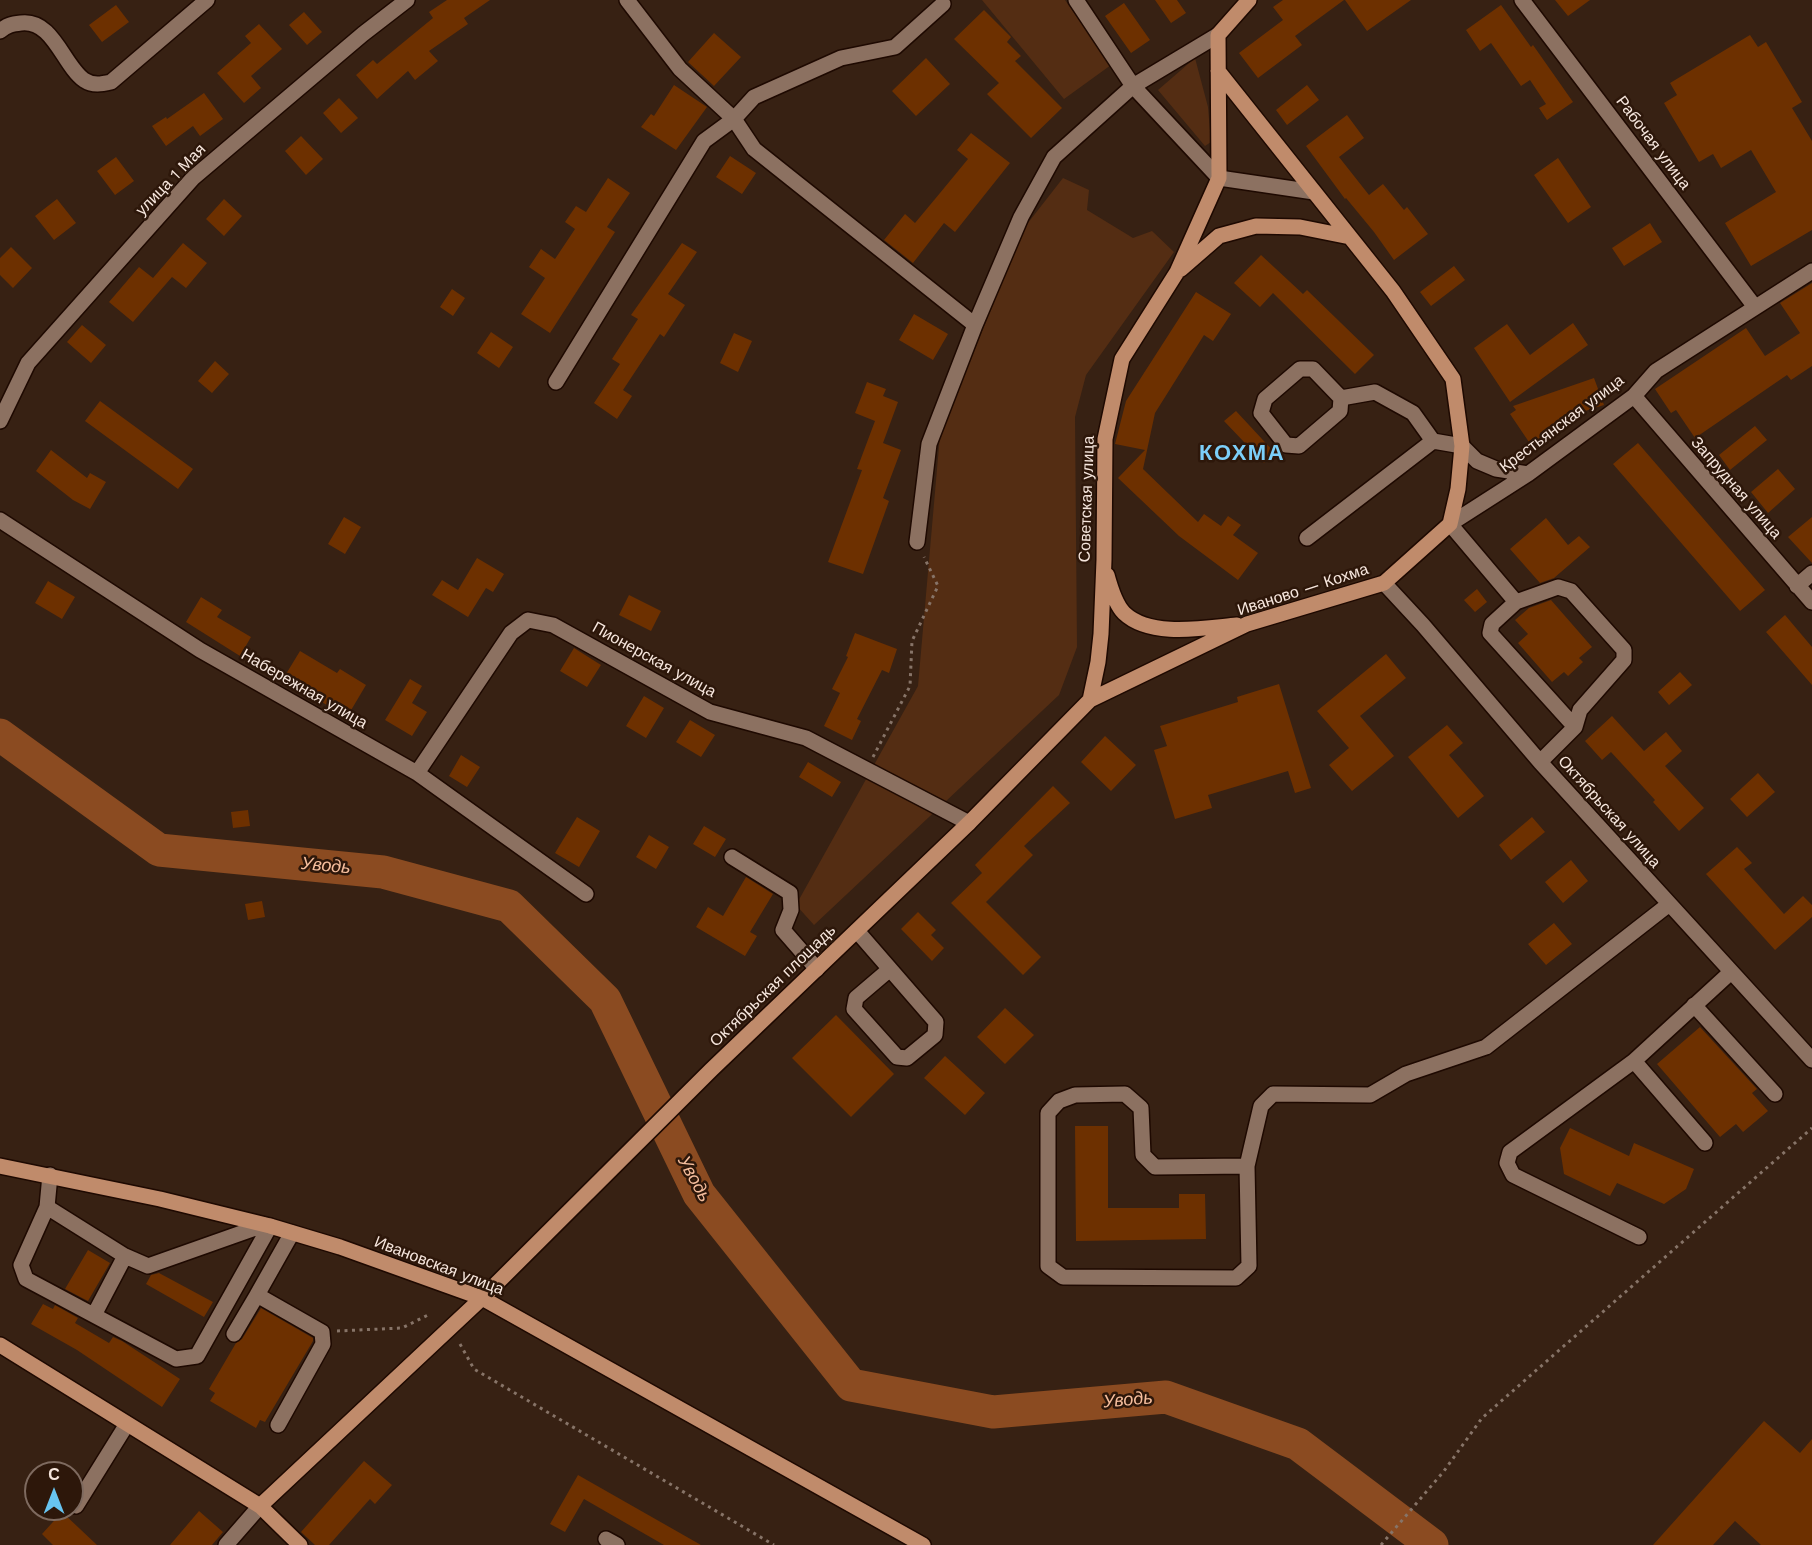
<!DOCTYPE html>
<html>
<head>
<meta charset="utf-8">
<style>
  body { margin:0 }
  #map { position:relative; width:1812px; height:1545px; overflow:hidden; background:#372113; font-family:"Work Sans",sans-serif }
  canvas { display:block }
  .north { position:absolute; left:24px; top:1461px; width:60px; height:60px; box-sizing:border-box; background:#2d170a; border:2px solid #7e6a5f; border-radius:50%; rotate:0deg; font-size:16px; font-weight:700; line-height:24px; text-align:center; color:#f7e7de }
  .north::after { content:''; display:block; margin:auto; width:21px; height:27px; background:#68c4f0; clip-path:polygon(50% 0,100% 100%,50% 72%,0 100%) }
</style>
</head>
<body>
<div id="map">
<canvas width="1812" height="1545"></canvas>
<div class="north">С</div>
</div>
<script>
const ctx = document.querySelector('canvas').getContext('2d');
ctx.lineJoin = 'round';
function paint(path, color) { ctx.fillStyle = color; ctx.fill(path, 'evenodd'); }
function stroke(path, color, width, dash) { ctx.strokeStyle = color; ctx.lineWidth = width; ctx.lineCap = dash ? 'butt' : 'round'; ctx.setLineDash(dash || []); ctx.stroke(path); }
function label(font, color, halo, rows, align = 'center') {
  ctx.font = font + ' "Work Sans",sans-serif'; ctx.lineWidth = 5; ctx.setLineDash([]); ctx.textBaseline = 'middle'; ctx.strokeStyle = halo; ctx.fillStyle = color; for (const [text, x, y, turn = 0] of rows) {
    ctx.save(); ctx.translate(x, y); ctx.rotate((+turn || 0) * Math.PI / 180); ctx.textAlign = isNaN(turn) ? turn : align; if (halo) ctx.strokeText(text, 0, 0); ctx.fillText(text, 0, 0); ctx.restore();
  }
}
paint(new Path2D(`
  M982 0H1065L1111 65 1064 99Z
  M1195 58 1208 107 1211 142 1205 146 1158 90Z
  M1063 178 1089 190 1087 210 1133 238 1152 231 1174 252 1086 375 1075 417 1077 647 1059 695 814 925 796 905 918 686 940 435 1024 228Z`), '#542d13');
stroke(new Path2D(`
  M0 735 159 850 383 872 509 906 605 1000 699 1194 851 1385 993 1412 1166 1397 1298 1444 1432 1545`), '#8b4b21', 33);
paint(new Path2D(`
  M447 0H490L464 18 468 24 429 51 438 61 415 80 408 71 377 99 356 75 373 60 377 64 433 18 429 12Z
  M1155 0H1177L1186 13 1171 23Z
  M1283 0H1344L1295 36 1302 45 1258 78 1239 53 1283 20 1273 7Z
  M1345 0H1411L1367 31Z
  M1555 0H1590L1568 16Z
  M1124 3 1150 40 1131 53 1105 16Z
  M116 5 129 22 102 42 89 25Z
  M1501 5 1531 47 1533 45 1573 102 1547 120 1539 108 1546 104 1530 80 1521 86 1491 43 1480 51 1466 30Z
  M984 10 1011 37 1007 42 1021 56 1015 61 1062 108 1031 138 987 94 999 83 954 39Z
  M304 12 322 32 307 45 289 25Z
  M259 24 282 49 251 76 261 88 244 103 217 73 251 43 245 36Z
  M714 33 741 57 714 86 688 62Z
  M1750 35 1758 47 1766 42 1802 102 1792 108 1812 141V230L1751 266 1725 223 1776 192 1751 150 1721 168 1713 154 1699 162 1664 103 1677 95 1670 83Z
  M926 58 950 84 916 116 892 91Z
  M674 85 707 107 676 150 641 127 651 114 654 116Z
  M1307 85 1319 100 1287 125 1276 110Z
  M204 93 223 119 200 136 193 126 166 146 152 126 166 117 167 119Z
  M339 98 358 118 341 133 323 113Z
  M1347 115 1364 138 1339 157 1369 195 1383 184 1404 210 1407 207 1428 234 1394 260 1374 232 1346 198 1345 199 1306 146Z
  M971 133 1010 163 955 232 944 223 913 263 884 240 905 214 915 223 940 193 968 159 957 150Z
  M301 136 323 159 306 175 285 151Z
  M730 156 756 173 742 194 716 177Z
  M116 157 134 181 115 195 97 171Z
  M1558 158 1591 207 1568 223 1534 175Z
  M608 178 630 193 607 227 615 232 550 333 521 314 545 278 529 267 541 249 555 259 575 229 565 222 576 206 586 212Z
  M57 199 76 223 54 240 35 216Z
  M224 199 242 216 224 236 206 219Z
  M1650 223 1662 242 1624 266 1612 248Z
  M183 243 207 263 186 288 172 277 133 322 109 302 139 267 153 278Z
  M682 243 697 252 668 294 685 305 664 337 660 334 623 390 632 396 617 419 594 403 620 364 612 359 638 319 631 315Z
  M11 247 32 268 13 288 0 275V258Z
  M1261 255 1303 294 1307 290 1374 355 1355 374 1273 293 1260 307 1234 283Z
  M1454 266 1465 280 1431 306 1420 292Z
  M1812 283V366L1791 380 1787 375 1695 438 1676 410 1671 413 1655 389 1746 328 1765 356 1800 333 1780 303Z
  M452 289 465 298 453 316 440 307Z
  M1196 292 1231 314 1213 341 1204 335 1155 413 1143 469 1198 522 1204 514 1221 526 1228 516 1241 525 1233 535 1258 553 1238 580 1179 536 1118 478 1145 450 1115 444 1126 401Z
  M914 314 948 334 933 360 899 340Z
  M1573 323 1588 345 1510 402 1474 348 1507 324 1530 355Z
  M82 325 106 345 91 363 67 342Z
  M491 332 513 347 499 368 477 353Z
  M734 333 752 341 738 372 720 363Z
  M215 361 229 374 212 393 198 381Z
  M1594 378 1604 405 1585 411 1533 448 1510 414 1516 410 1513 406Z
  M867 382 886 389 883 396 898 402 883 443 901 450 883 498 889 501 863 574 828 562 862 470 857 469 875 421 855 413Z
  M100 401 193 469 178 489 85 421Z
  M1236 411 1275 453 1264 463 1224 421Z
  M1755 426 1767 440 1730 470 1719 455Z
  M1638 443 1765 590 1740 611 1613 464Z
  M51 450 87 478 90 473 106 482 90 509 73 500 36 471Z
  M1778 469 1795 489 1768 513 1751 492Z
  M344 517 361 527 345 554 328 544Z
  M1812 517V563L1788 537Z
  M1546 518 1568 545 1579 536 1590 547 1554 578 1540 583 1510 549Z
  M477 558 504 574 493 592 486 588 468 617 432 595 442 580 458 590Z
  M48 581 75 597 62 619 35 603Z
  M1477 589 1487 602 1475 612 1464 600Z
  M629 595 661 611 651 631 619 615Z
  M201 597 222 610 217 617 251 637 240 656 186 622Z
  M1551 600 1592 647 1579 658 1583 662 1568 676 1564 672 1552 682 1518 643 1528 634 1515 620 1529 608Z
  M1785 615 1812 647V685L1766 632Z
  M855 633 897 649 889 673 882 670 857 719 861 721 852 740 824 726 840 693 832 689 848 657 846 656Z
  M574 648 601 665 587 687 560 671Z
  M300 651 337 673 340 669 366 685 347 717 283 679Z
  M1386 654 1406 678 1360 716 1394 756 1352 791 1329 765 1349 748 1317 711Z
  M1680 672 1692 685 1669 705 1658 692Z
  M410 679 422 686 412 703 427 712 412 736 385 720Z
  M1279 684 1311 788 1295 793 1288 771 1208 795 1212 808 1175 819 1154 750 1167 746 1160 726 1238 702 1237 697Z
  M644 696 664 708 646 738 626 726Z
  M1612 716 1644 751 1666 732 1682 751 1665 766 1704 808 1679 831 1653 802 1655 800 1611 752 1602 760 1585 741Z
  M690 720 715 735 701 757 676 742Z
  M1447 725 1463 743 1449 755 1484 796 1458 818 1408 757Z
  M1105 736 1136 765 1111 791 1081 762Z
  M461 755 480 767 467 787 449 776Z
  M808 762 841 782 832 797 799 777Z
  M1758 773 1775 792 1747 817 1730 799Z
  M1053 786 1070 803 1024 846 1033 855 986 902 1041 957 1023 975 951 903 982 873 975 865Z
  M248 810 250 826 233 828 231 812Z
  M577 817 600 831 579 867 555 853Z
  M1532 817 1545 832 1511 860 1499 845Z
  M704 826 726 839 715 857 693 844Z
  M649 835 669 847 656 869 636 857Z
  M1737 847 1752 863 1744 869 1784 914 1803 896 1812 905V917L1775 950 1706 874Z
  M1571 860 1588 881 1563 903 1545 882Z
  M746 877 773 894 750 932 757 936 745 956 696 927 708 907 723 916Z
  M262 901 265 917 248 920 245 904Z
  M918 912 936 930 931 935 944 948 932 961 901 929Z
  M1554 923 1572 944 1546 965 1528 944Z
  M1005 1008 1034 1035 1005 1064 977 1037Z
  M836 1015 894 1074 851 1117 792 1058Z
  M1700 1027 1757 1089 1752 1093 1768 1111 1743 1132 1736 1124 1720 1137 1657 1064Z
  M945 1056 985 1093 965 1115 924 1078Z
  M1075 1126H1108V1208H1179V1194H1205L1206 1239 1076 1241Z
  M1570 1128 1629 1156 1634 1143 1694 1169 1686 1189 1664 1204 1617 1183 1610 1196 1564 1174 1560 1148Z
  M88 1250 110 1263 88 1301 65 1289Z
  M159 1273 213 1302 204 1317 146 1284 151 1275Z
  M43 1304 53 1309 55 1305 78 1318 75 1323 109 1343 113 1337 122 1341 180 1379 162 1407 77 1350 31 1324Z
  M261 1308 313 1338V1341L265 1422 260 1420 256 1428 210 1401 215 1393 209 1389 236 1343 242 1339Z
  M1764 1421 1800 1453 1812 1439V1545H1761L1735 1521 1713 1545H1653Z
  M364 1461 392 1485 375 1504 370 1499 329 1545H315L301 1532Z
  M578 1475 701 1545H664L584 1499 565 1532 550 1524Z
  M199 1511 223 1532 212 1545H170Z
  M62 1512 97 1545H53L42 1534Z`), '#6d3000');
const minor = new Path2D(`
  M627 0 680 69 734 119 754 149 975 325
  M1076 0 1133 86 1219 178 1314 192
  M1522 0 1755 307
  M0 31C7 25 12 24 21 23 53 19 63 65 84 80 93 86 102 84 111 82L207 0
  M556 382 704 141 734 119 754 97 841 58 895 47 943 4
  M1634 396 1812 602
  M1341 398 1340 411 1299 446 1286 445 1261 413 1265 399 1300 369H1313L1341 398 1375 392 1413 413 1433 441
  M0 421 28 363 193 178 363 34 407 0
  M0 520 200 650 417 773 586 894
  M1307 538 1433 441 1462 446 1477 461 1496 469 1528 474
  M917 542 929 444 975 325 1021 217 1054 157 1133 86 1218 35
  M1384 583 1423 625 1540 762 1812 1060
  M1797 586 1812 573
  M1516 602 1558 587 1571 591 1624 650V660L1580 710 1575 727 1540 762
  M1575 727 1490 633 1492 624 1516 602 1450 524 1528 474 1634 396 1656 371 1812 271
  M417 773 511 633 528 620 553 625 710 712 806 738 969 823
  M732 857 790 893 791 910 783 930 817 969
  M857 931 936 1022 935 1035 907 1058 897 1057 854 1009 856 998 890 969
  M1694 1005 1775 1094
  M1634 1061 1705 1143
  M1247 1166 1249 1266 1236 1278 1063 1277 1048 1266V1113L1059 1101 1075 1095 1125 1094 1141 1108 1143 1155 1155 1167 1247 1166 1261 1106 1273 1094 1370 1095 1406 1074 1486 1047 1668 905
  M50 1175 47 1207 125 1256 148 1266 264 1225
  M47 1207 21 1265 26 1279 176 1359 197 1356 270 1226
  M1639 1237 1513 1175 1507 1163 1510 1152 1634 1061 1731 972
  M94 1315 125 1256
  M234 1334 257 1295
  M278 1425 323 1344 322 1332 257 1295 292 1233
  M76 1506 127 1424
  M606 1539 617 1545
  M226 1545 260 1506`);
const major = new Path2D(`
  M1181 269 1219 236 1256 226 1300 227 1350 237
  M1107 575C1110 586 1115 604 1124 613 1150 638 1204 628 1237 625
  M1090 700 1098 662 1101 634 1104 560 1105 439 1122 359 1177 272 1219 178 1218 35 1249 0
  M0 1166 160 1199 270 1226 340 1247 482 1298 923 1545
  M0 1345 260 1506 300 1545
  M260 1506 482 1298 711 1070 969 823 1090 700 1247 624 1384 583 1450 524 1458 489 1462 446 1453 379 1393 291 1218 71`);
stroke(minor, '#1e0901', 18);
stroke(major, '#1e0901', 18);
stroke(new Path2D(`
  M873 757 910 686 912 641 938 586 924 557
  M337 1331 402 1328 428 1315
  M460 1344 474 1369 774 1545
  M1381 1545 1444 1471 1482 1418 1812 1128`), '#877468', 3, [3, 4.5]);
stroke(minor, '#8c7161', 15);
stroke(major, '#c08b6b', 15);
label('16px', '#f7e7de', '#2d170a', [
  ["Рабочая улица",1653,143,53],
  ["улица 1 Мая",171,180,-46],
  ["Крестьянская улица",1562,424,-37],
  ["Запрудная улица",1736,488,49],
  ["Советская улица",1087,499,-88],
  ["Иваново — Кохма",1303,590,-18],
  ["Пионерская улица",654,660,29],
  ["Набережная улица",304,689,30],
  ["Октябрьская улица",1609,812,48],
  ["Октябрьская площадь",773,986,-44],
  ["Ивановская улица",439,1266,21]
]);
label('italic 18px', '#f6be9d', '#2d170a', [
  ["Уводь",326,866,5],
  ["Уводь",694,1179,61],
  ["Уводь",1128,1400,-5]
]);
ctx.letterSpacing = '1.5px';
label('bold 22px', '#7ccff9', '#2d170a', [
  ["КОХМА",1242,454]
]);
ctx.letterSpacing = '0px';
</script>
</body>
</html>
